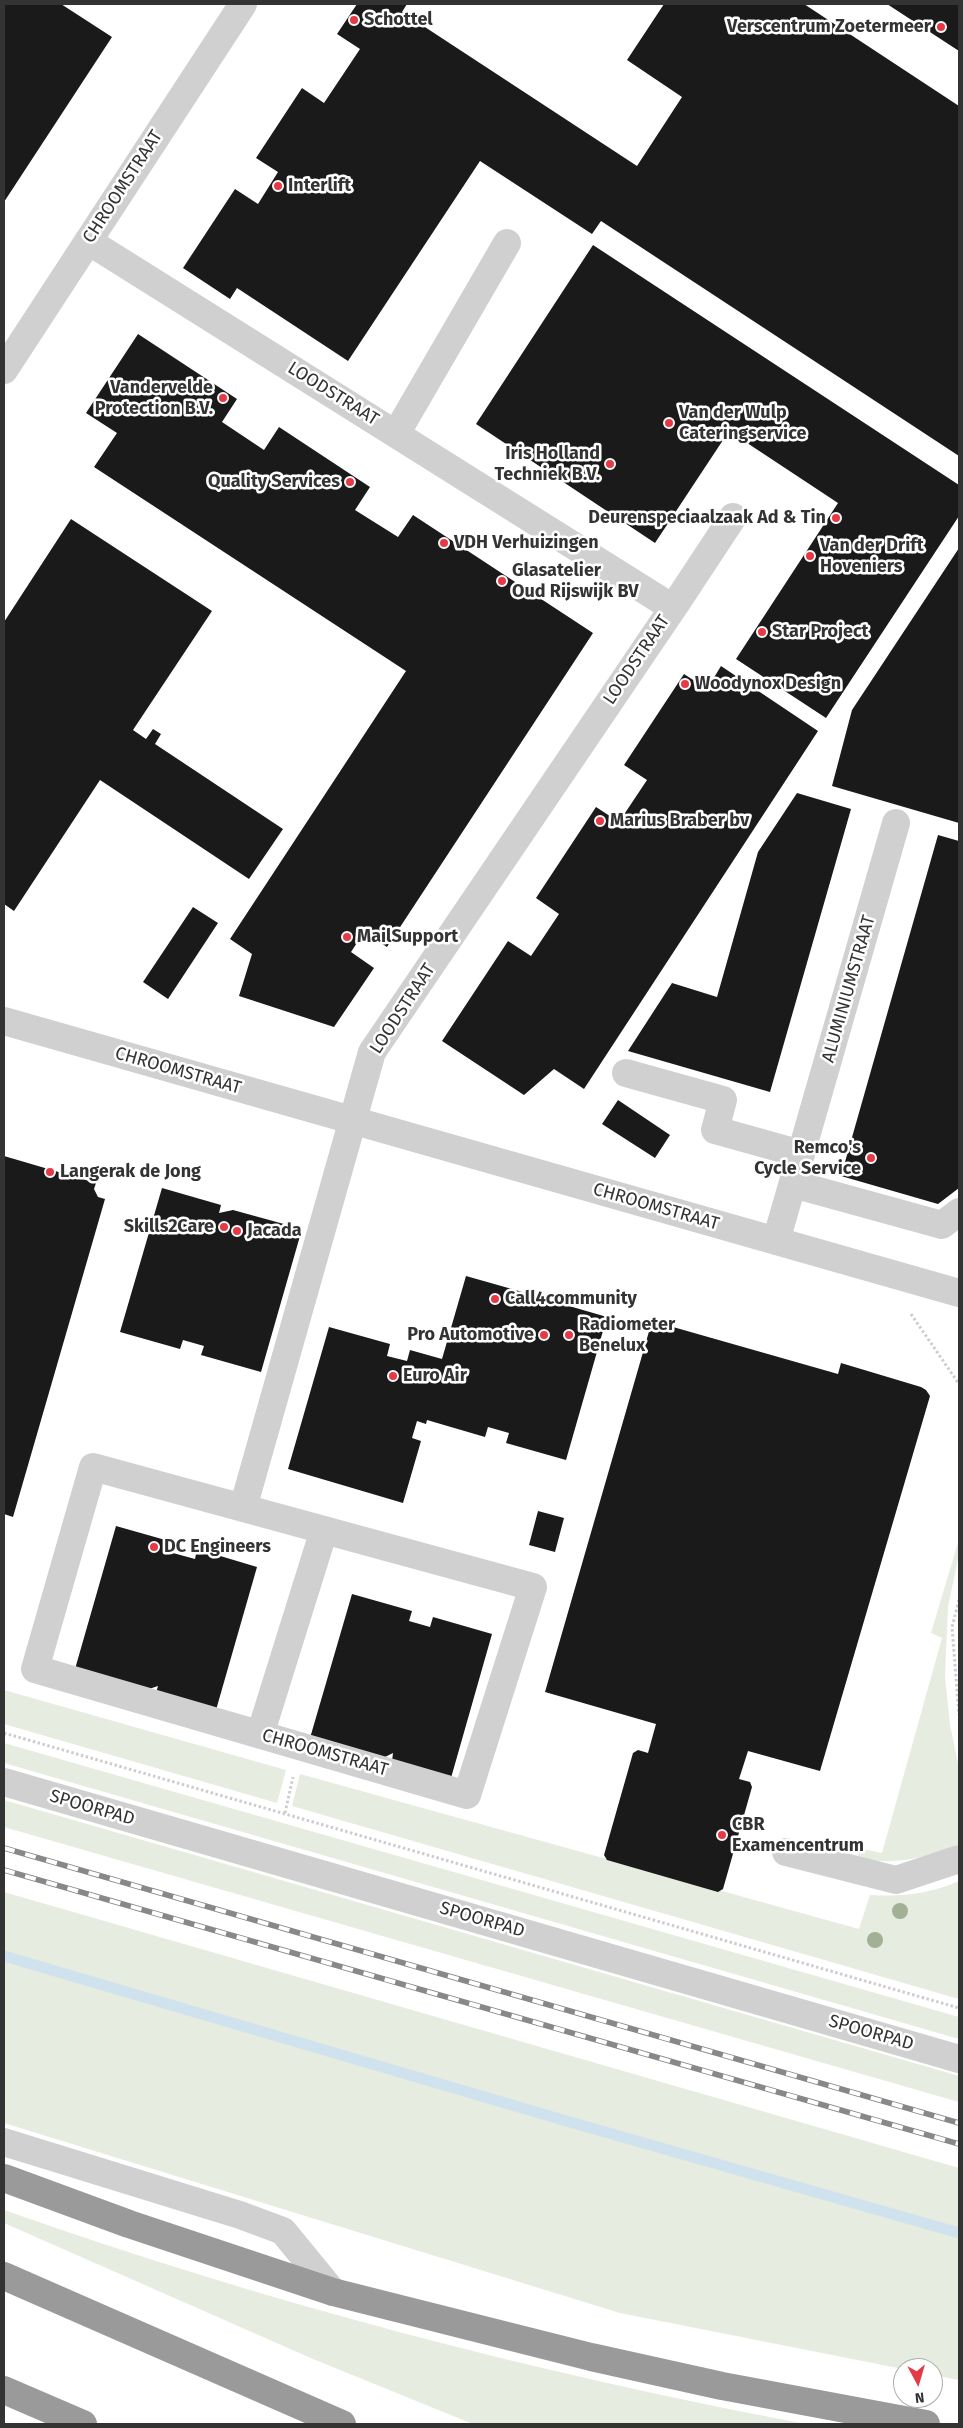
<!DOCTYPE html>
<html>
<head>
<meta charset="utf-8">
<style>
  body { margin:0 }
  #map { position:relative; width:963px; height:2428px; overflow:hidden; background:#fff; font-family:"Fira Sans",sans-serif }
  canvas { display:block }
  .frame { position:absolute; inset:0; border:5px solid #333; pointer-events:none }
  .north { position:absolute; left:893px; top:2358px; width:50px; height:50px; box-sizing:border-box; background:#fff; border:1px solid #adadad; border-radius:50%; rotate:174deg; font-size:14px; font-weight:700; line-height:20px; text-align:center; color:#333 }
  .north::after { content:''; display:block; margin:auto; width:18px; height:22px; background:#e63946; clip-path:polygon(50% 0,100% 100%,50% 72%,0 100%) }
</style>
</head>
<body>
<div id="map">
<canvas width="963" height="2428"></canvas>
<div class="frame"></div>
<div class="north">N</div>
</div>
<script>
const ctx = document.querySelector('canvas').getContext('2d');
ctx.lineJoin = 'round';
function paint(path, color) { ctx.fillStyle = color; ctx.fill(path, 'evenodd'); }
function stroke(path, color, width, dash) { ctx.strokeStyle = color; ctx.lineWidth = width; ctx.lineCap = dash ? 'butt' : 'round'; ctx.setLineDash(dash || []); ctx.stroke(path); }
function label(font, color, halo, rows, align = 'center') {
  ctx.font = font + ' "Fira Sans",sans-serif'; ctx.lineWidth = 5; ctx.setLineDash([]); ctx.textBaseline = 'middle'; ctx.strokeStyle = halo; ctx.fillStyle = color; for (const [text, x, y, turn = 0] of rows) {
    ctx.save(); ctx.translate(x, y); ctx.rotate((+turn || 0) * Math.PI / 180); ctx.textAlign = isNaN(turn) ? turn : align; if (halo) ctx.strokeText(text, 0, 0); ctx.fillText(text, 0, 0); ctx.restore();
  }
}
paint(new Path2D(`
  M959 1539V1554L948 1607 945 1677 950 1725 959 1768V1844C926 1858 897 1865 861 1859L856 1852 857 1848 882 1853 942 1638 931 1633Z
  M4 1690 286 1770 277 1803 4 1724Z
  M4 1743 959 2017V2039L4 1763Z
  M300 1774 859 1929 870 1895C902 1897 929 1894 959 1881V1999L292 1806Z
  M4 1800 959 2076V2102L4 1827Z
  M4 1892 959 2168V2380L933 2375V2368L903 2369 620 2313 4 2123Z
  M4 2210C264 2302 535 2373 806 2424H473L313 2359 4 2223Z`), '#e6ecdf');
stroke(new Path2D(`
  M4 1956 563 2120 959 2233`), '#cfe2ee', 11);
paint(new Path2D(`
  M4 4H61L112 37 4 202Z
  M357 4H407L402 12 637 166 682 97 627 60 664 4H804L959 106V456L601 221 592 234 480 161 348 361 237 288 230 299 183 268 235 189 258 204 278 172 256 158 302 88 324 103 360 49 337 34Z
  M887 4H959V51Z
  M593 245 959 485V516L826 718 736 659 838 503 729 431 655 543 476 424Z
  M138 334 237 399 222 422 264 450 279 427 370 487 355 510 398 537 413 515 593 633 387 947 364 932 351 952 374 968 334 1027 239 996 252 954 230 939 406 671 94 467 117 433 86 413Z
  M71 519 212 611 133 730 146 739 153 729 161 734 155 744 283 829 249 879 100 780 14 911 4 904V622Z
  M959 548V823L832 786 852 710Z
  M721 666 818 731 584 1089 554 1069 524 1095 442 1041 508 941 531 956 559 914 536 898 596 807 619 822 647 780 624 765 684 674 707 689Z
  M797 793 851 809 770 1092 628 1051 672 983 717 997 758 852Z
  M938 835 959 841V1188L938 1204 841 1176Z
  M193 907 218 923 168 999 143 982Z
  M618 1100 670 1135 655 1158 602 1124Z
  M4 1156 96 1183 94 1189 98 1197 105 1199 13 1517 4 1514Z
  M162 1188 221 1205 219 1213 233 1210 302 1229 261 1372 201 1355 204 1346 183 1340 180 1349 120 1332Z
  M466 1276 526 1293 524 1301 538 1297 607 1317 566 1460 506 1443 509 1433 488 1427 485 1437 427 1420 426 1424 417 1421 412 1438 421 1441 403 1503 288 1469 329 1327 390 1344 387 1356 407 1361 410 1350 442 1359Z
  M652 1321 838 1374 841 1363 921 1387 926 1390 930 1396 820 1771 748 1751 739 1779 750 1782 752 1787 723 1889 718 1892 607 1860 604 1855 633 1753 638 1750 648 1753 656 1724 545 1692Z
  M538 1511 564 1518 555 1552 529 1545Z
  M116 1526 176 1543 173 1553 195 1559 197 1549 257 1567 216 1710 156 1693 158 1686 149 1689 75 1669Z
  M352 1594 412 1611 409 1621 430 1627 433 1617 492 1634 451 1778 392 1761 393 1753 385 1757 310 1738Z`), '#1a1a1a');
stroke(new Path2D(`
  M911 1314 959 1384
  M959 1600 952 1627 959 1715
  M4 1733 959 2008
  M285 1813 293 1777`), '#cdcdcd', 3, [2.5, 2.5]);
stroke(new Path2D(`
  M88 241 673 608 372 1052 243 1508
  M4 370 243 4
  M396 434 507 243
  M673 608 733 517
  M4 1021 959 1293
  M626 1073 723 1100 715 1130 801 1154
  M793 1184 942 1225 959 1212
  M776 1241 896 823
  M93 1467 533 1587 467 1795 35 1669Z
  M260 1735 324 1530
  M4 1782 959 2059
  M786 1852 896 1880 959 1859
  M4 2142 240 2215 283 2231 333 2292`), '#d0d0d0', 28);
stroke(new Path2D(`
  M4 2178 129 2224 333 2292 591 2357 722 2386 926 2424
  M4 2276 342 2424
  M4 2390 83 2424`), '#9a9a9a', 28);
const rail = new Path2D(`
  M4 1848 959 2123
  M4 1870 959 2144`);
stroke(rail, '#888', 5.5);
stroke(rail, '#fff', 4, [11]);
ctx.fillStyle = '#a2b095';
for (const [x, y] of [
  [900,1911],
  [875,1940]
]) { ctx.beginPath(); ctx.arc(x, y, 8, 0, 2 * Math.PI); ctx.fill(); }
for (const [x, y, r, color] of [
  [354,20,5,"#e63946"],
  [941,27,5,"#e63946"],
  [278,186,5,"#e63946"],
  [223,398,5,"#e63946"],
  [669,423,5,"#e63946"],
  [610,464,5,"#e63946"],
  [350,482,5,"#e63946"],
  [836,518,5,"#e63946"],
  [444,543,5,"#e63946"],
  [810,556,5,"#e63946"],
  [502,581,5,"#e63946"],
  [762,632,5,"#e63946"],
  [685,684,5,"#e63946"],
  [600,821,5,"#e63946"],
  [347,937,5,"#e63946"],
  [871,1158,5,"#e63946"],
  [50,1172,5,"#e63946"],
  [224,1227,5,"#e63946"],
  [237,1231,5,"#e63946"],
  [495,1299,5,"#e63946"],
  [544,1335,5,"#e63946"],
  [569,1335,5,"#e63946"],
  [393,1376,5,"#e63946"],
  [154,1547,5,"#e63946"],
  [722,1835,5,"#e63946"]
]) { const dot = new Path2D(); dot.arc(x, y, r, 0, 2 * Math.PI); ctx.fillStyle = color; ctx.fill(dot); stroke(dot, '#fff', 2); }
label('bold 18px', '#333', '#fff', [
  ["Schottel",364,20],
  ["Verscentrum Zoetermeer",931,27,"right"],
  ["Interlift",288,186],
  ["Vandervelde",213,388,"right"],
  ["Protection B.V.",213,409,"right"],
  ["Van der Wulp",679,413],
  ["Cateringservice",679,434],
  ["Iris Holland",600,454,"right"],
  ["Techniek B.V.",600,475,"right"],
  ["Quality Services",340,482,"right"],
  ["Deurenspeciaalzaak Ad & Tin",826,518,"right"],
  ["VDH Verhuizingen",454,543],
  ["Van der Drift",820,546],
  ["Hoveniers",820,567],
  ["Glasatelier",512,571],
  ["Oud Rijswijk BV",512,592],
  ["Star Project",772,632],
  ["Woodynox Design",695,684],
  ["Marius Braber bv",610,821],
  ["MailSupport",357,937],
  ["Remco's",861,1148,"right"],
  ["Cycle Service",861,1169,"right"],
  ["Langerak de Jong",60,1172],
  ["Skills2Care",214,1227,"right"],
  ["Jacada",247,1231],
  ["Call4community",505,1299],
  ["Radiometer",579,1325],
  ["Benelux",579,1346],
  ["Pro Automotive",534,1335,"right"],
  ["Euro Air",403,1376],
  ["DC Engineers",164,1547],
  ["CBR",732,1825],
  ["Examencentrum",732,1846]
], 'left');
label('18px', '#333', '#fff', [
  ["CHROOMSTRAAT",123,187,-57],
  ["LOODSTRAAT",333,394,32],
  ["LOODSTRAAT",637,660,-56],
  ["ALUMINIUMSTRAAT",849,989,-74],
  ["LOODSTRAAT",403,1009,-57],
  ["CHROOMSTRAAT",178,1071,16],
  ["CHROOMSTRAAT",656,1207,16],
  ["CHROOMSTRAAT",325,1753,16],
  ["SPOORPAD",92,1808,16],
  ["SPOORPAD",482,1920,16],
  ["SPOORPAD",871,2033,16]
]);
</script>
</body>
</html>
